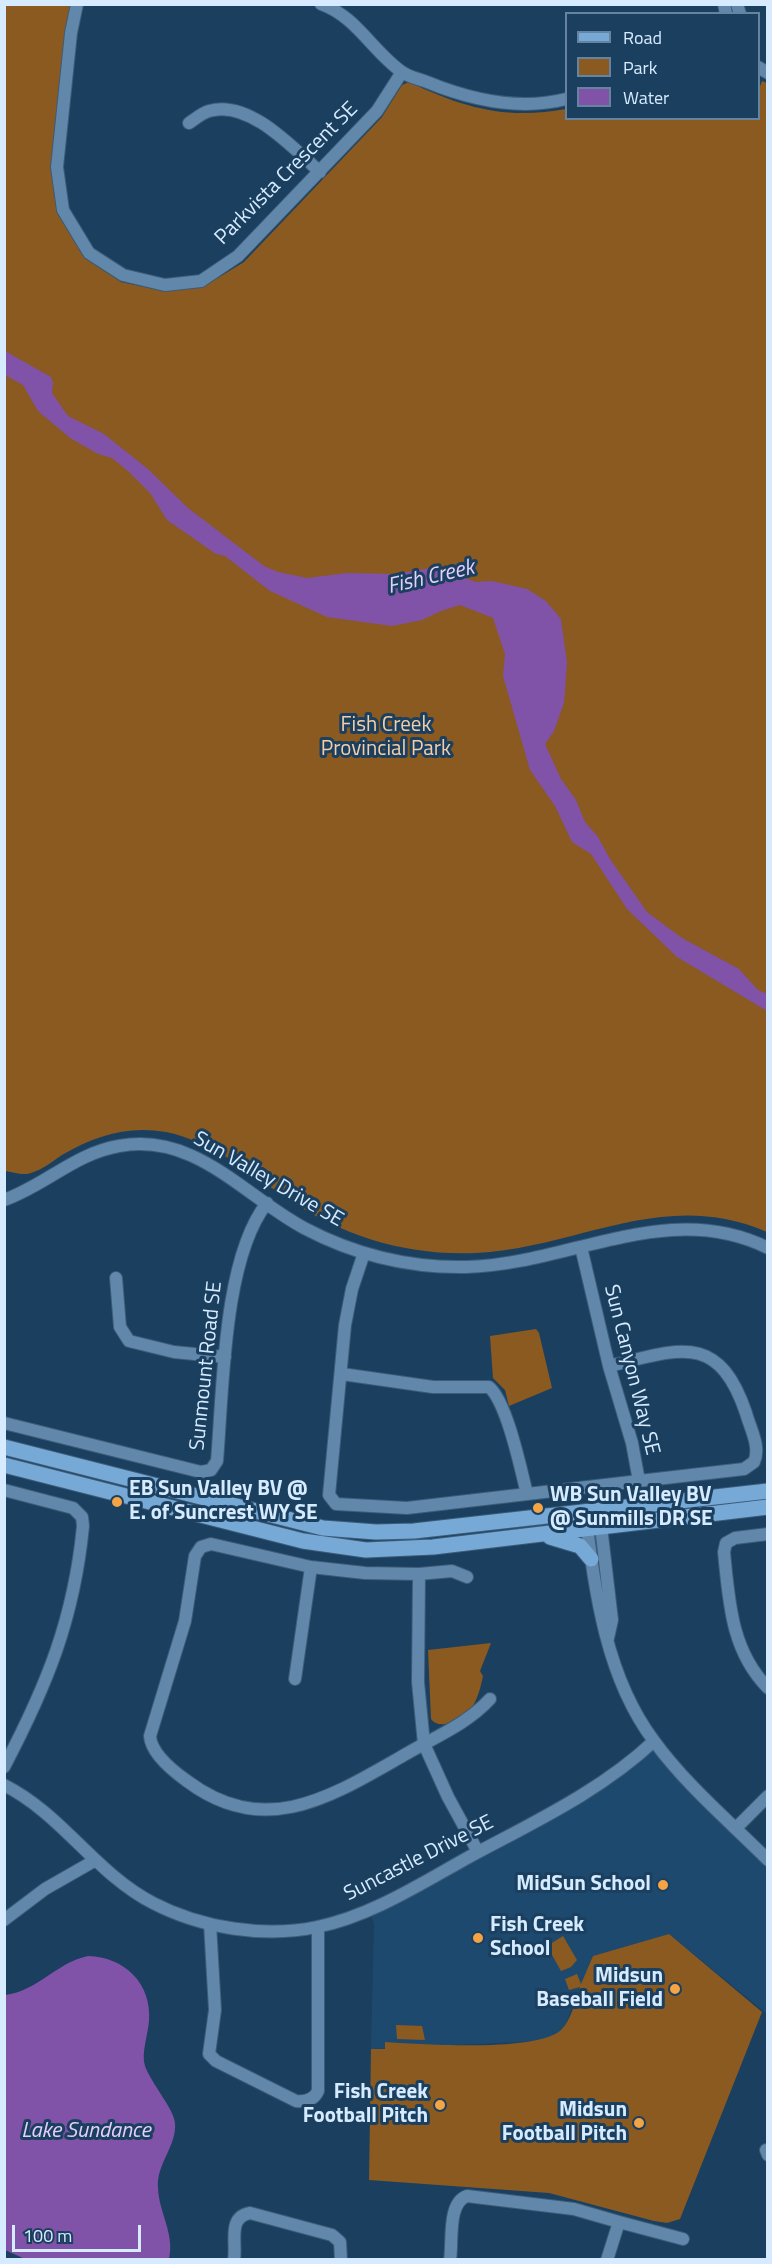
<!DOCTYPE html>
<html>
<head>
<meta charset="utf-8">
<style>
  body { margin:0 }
  #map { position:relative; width:772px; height:2264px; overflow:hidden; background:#1b3f5f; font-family:"Titillium Web",sans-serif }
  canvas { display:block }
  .frame { position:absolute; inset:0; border:6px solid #d6ebff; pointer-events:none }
  .legend { position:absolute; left:565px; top:12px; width:195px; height:108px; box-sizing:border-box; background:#1b3f5f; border:2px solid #66849f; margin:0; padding:8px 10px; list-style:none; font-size:18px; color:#d6ebff }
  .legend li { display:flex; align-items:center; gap:12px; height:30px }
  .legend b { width:30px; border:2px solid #66849f }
  .scale { position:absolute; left:12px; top:2225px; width:129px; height:27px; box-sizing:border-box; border:3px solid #d6ebff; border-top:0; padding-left:8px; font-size:18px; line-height:21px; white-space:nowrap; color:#d6ebff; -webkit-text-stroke:4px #1b3f5f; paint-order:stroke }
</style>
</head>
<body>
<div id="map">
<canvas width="772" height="2264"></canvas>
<div class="frame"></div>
<ul class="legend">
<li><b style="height:8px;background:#77a9d7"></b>Road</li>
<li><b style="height:16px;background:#8a5a21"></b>Park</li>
<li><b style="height:16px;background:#8052a8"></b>Water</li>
</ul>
<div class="scale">100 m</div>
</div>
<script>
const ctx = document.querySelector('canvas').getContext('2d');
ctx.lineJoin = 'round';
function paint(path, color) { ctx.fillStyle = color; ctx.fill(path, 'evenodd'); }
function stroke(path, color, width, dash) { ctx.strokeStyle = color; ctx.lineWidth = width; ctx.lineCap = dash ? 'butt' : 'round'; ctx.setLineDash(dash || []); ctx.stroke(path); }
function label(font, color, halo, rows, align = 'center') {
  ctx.font = font + ' "Titillium Web",sans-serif'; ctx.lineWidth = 6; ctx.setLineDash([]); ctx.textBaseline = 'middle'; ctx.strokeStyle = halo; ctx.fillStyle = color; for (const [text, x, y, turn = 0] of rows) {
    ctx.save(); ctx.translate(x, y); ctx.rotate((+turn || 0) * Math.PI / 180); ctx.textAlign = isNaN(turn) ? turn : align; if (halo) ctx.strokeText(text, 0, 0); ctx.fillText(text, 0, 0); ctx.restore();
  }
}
paint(new Path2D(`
  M654 1741 767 1860V2014L669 1934 593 1956 564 2028 552 2037 539 2041 371 2049 374 1924 369 1909 532 1823Z`), '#1e496e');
paint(new Path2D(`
  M5 5H72L53 167 57 213 84 257 121 282 164 291 203 287 244 262 382 117 402 85 409 82C464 108 506 120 566 109V118H758L759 89 762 81 767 83V1232C663 1187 579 1248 476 1253 408 1256 344 1237 288 1199 249 1173 214 1142 166 1132 128 1125 94 1136 62 1155 53 1161 42 1170 31 1173 24 1176 12 1172 5 1171Z
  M536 1329 539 1333 552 1388 509 1406 505 1390 493 1378 490 1336Z
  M491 1643 480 1671 483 1676C481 1685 479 1695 474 1704 467 1716 441 1733 431 1719L428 1650Z
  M669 1934 762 2012 680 2219 667 2223 654 2221 549 2193 369 2180 371 2049H385V2042C420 2044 540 2053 562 2029 571 2020 576 1999 580 1987L569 1990 565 1979 577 1974 581 1984 593 1956Z
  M563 1936 577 1960 571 1967 561 1971 547 1946Z
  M396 2025 422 2026 425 2040 397 2039Z`), '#8a5a21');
paint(new Path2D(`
  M5 351 51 377 53 383 52 393 68 416 104 434 148 469 188 508 264 566 278 572 307 578 347 573 396 574 435 567 476 582 492 581 527 589 546 601 561 619 567 663 564 703 554 731 545 744 561 779 576 800 585 822 598 837 610 859 647 912 682 938 739 969 758 990 767 994V1011L677 957 627 909 591 854 572 842 555 806 530 770 503 676 505 654 493 618 460 605 441 611 422 620 392 626 327 617 270 591 225 556 216 554 167 520 150 493 129 472 112 458 98 454 70 438 38 411 23 385 5 375Z
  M88 1956C124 1957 152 1983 149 2021 148 2035 141 2053 145 2066 151 2083 174 2109 175 2123 177 2146 156 2164 158 2188 159 2213 175 2234 169 2259H25L5 2250V1995C38 1991 57 1962 88 1956Z`), '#8052a8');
const minor = new Path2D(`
  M77 4 71 33 57 167 63 210 89 253 123 275 165 285 201 281 238 256 377 111 402 72
  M321 4C356 16 373 52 402 72 409 77 419 79 427 82 471 100 519 111 566 99
  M724 4 726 14
  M737 4 740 14
  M758 67 768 73
  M189 123C195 119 202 113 209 111 249 99 293 148 320 172
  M4 1200C44 1186 76 1153 119 1146 195 1132 244 1196 304 1228 355 1255 409 1268 466 1267 568 1265 668 1198 768 1248
  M364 1253 352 1289 345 1325 329 1495 336 1504 407 1508 639 1481 632 1443 609 1366 581 1247
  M116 1278 120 1327 129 1341 174 1352 225 1357
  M609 1366C677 1350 718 1330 746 1413 750 1428 761 1447 754 1462L744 1469 639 1481
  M342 1374 433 1387H489C507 1402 521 1470 527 1494
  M4 1423 201 1472 211 1470 217 1461C223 1391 223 1258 267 1203
  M4 1490 73 1508 82 1517 83 1526C74 1619 47 1685 4 1767
  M585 1512C595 1590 605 1676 654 1741 686 1785 730 1822 768 1860
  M600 1518 612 1620 608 1638
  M768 1534 735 1538 726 1543 724 1552C729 1601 731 1651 768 1688
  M419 1574 452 1571 467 1577
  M295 1679 311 1567
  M4 1785C62 1814 96 1874 153 1903 201 1928 264 1938 317 1927 371 1916 422 1883 469 1857 532 1823 601 1791 654 1741
  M736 1828 768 1796
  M478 1852 448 1797 424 1744 418 1682 419 1574 365 1573 311 1567 211 1544 201 1547 195 1556 185 1621 150 1736C151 1753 173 1771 187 1781 266 1840 332 1796 406 1754 435 1737 467 1724 490 1699
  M4 1920 45 1889 94 1861
  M210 1924 215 2010 209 2054 216 2061 296 2101C306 2102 314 2100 318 2091V1927
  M766 2150 768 2155
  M619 2222 683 2239
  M234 2260C237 2243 227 2217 250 2213L332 2235 340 2242 341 2260
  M450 2260C453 2242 447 2203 467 2196L574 2209 619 2222 607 2260`);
const major = new Path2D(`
  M4 1447 323 1528 376 1532 414 1531 768 1491
  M4 1465 303 1541 366 1550 433 1547 768 1507
  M550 1537 580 1546 591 1559`);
stroke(minor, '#3c5c78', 14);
stroke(major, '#3c5c78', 17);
stroke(minor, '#6187ab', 12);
stroke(major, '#77a9d7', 15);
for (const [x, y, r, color] of [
  [117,1502,6,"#f4a444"],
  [538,1508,6,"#f4a444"],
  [663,1885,6,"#f4a444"],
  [478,1938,6,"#f4a444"],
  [675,1989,6,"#f4a444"],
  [440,2105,6,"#f4a444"],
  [639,2123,6,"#f4a444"]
]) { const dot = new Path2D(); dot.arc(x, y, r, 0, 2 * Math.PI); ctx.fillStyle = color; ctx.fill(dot); stroke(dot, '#1b3f5f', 2); }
label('21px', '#d6ebff', '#1b3f5f', [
  ["Parkvista Crescent SE",287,174,-45],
  ["Sun Valley Drive SE",268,1180,30],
  ["Sunmount Road SE",207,1366,-84],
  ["Sun Canyon Way SE",631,1370,76],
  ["Suncastle Drive SE",419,1859,-27]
]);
label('21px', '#f4cea7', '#1b3f5f', [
  ["Fish Creek",386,726],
  ["Provincial Park",386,750]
]);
label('bold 21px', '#d6ebff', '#1b3f5f', [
  ["EB Sun Valley BV @",129,1490,"left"],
  ["E. of Suncrest WY SE",129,1514,"left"],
  ["WB Sun Valley BV",550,1496,"left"],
  ["@ Sunmills DR SE",550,1520,"left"],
  ["MidSun School",651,1885],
  ["Fish Creek",490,1926,"left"],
  ["School",490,1950,"left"],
  ["Midsun",663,1977],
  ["Baseball Field",663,2001],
  ["Fish Creek",428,2093],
  ["Football Pitch",428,2117],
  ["Midsun",627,2111],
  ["Football Pitch",627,2135]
], 'right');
label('italic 22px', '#e5cffc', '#1b3f5f', [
  ["Fish Creek",431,578,-13],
  ["Lake Sundance",86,2132]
]);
</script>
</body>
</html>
